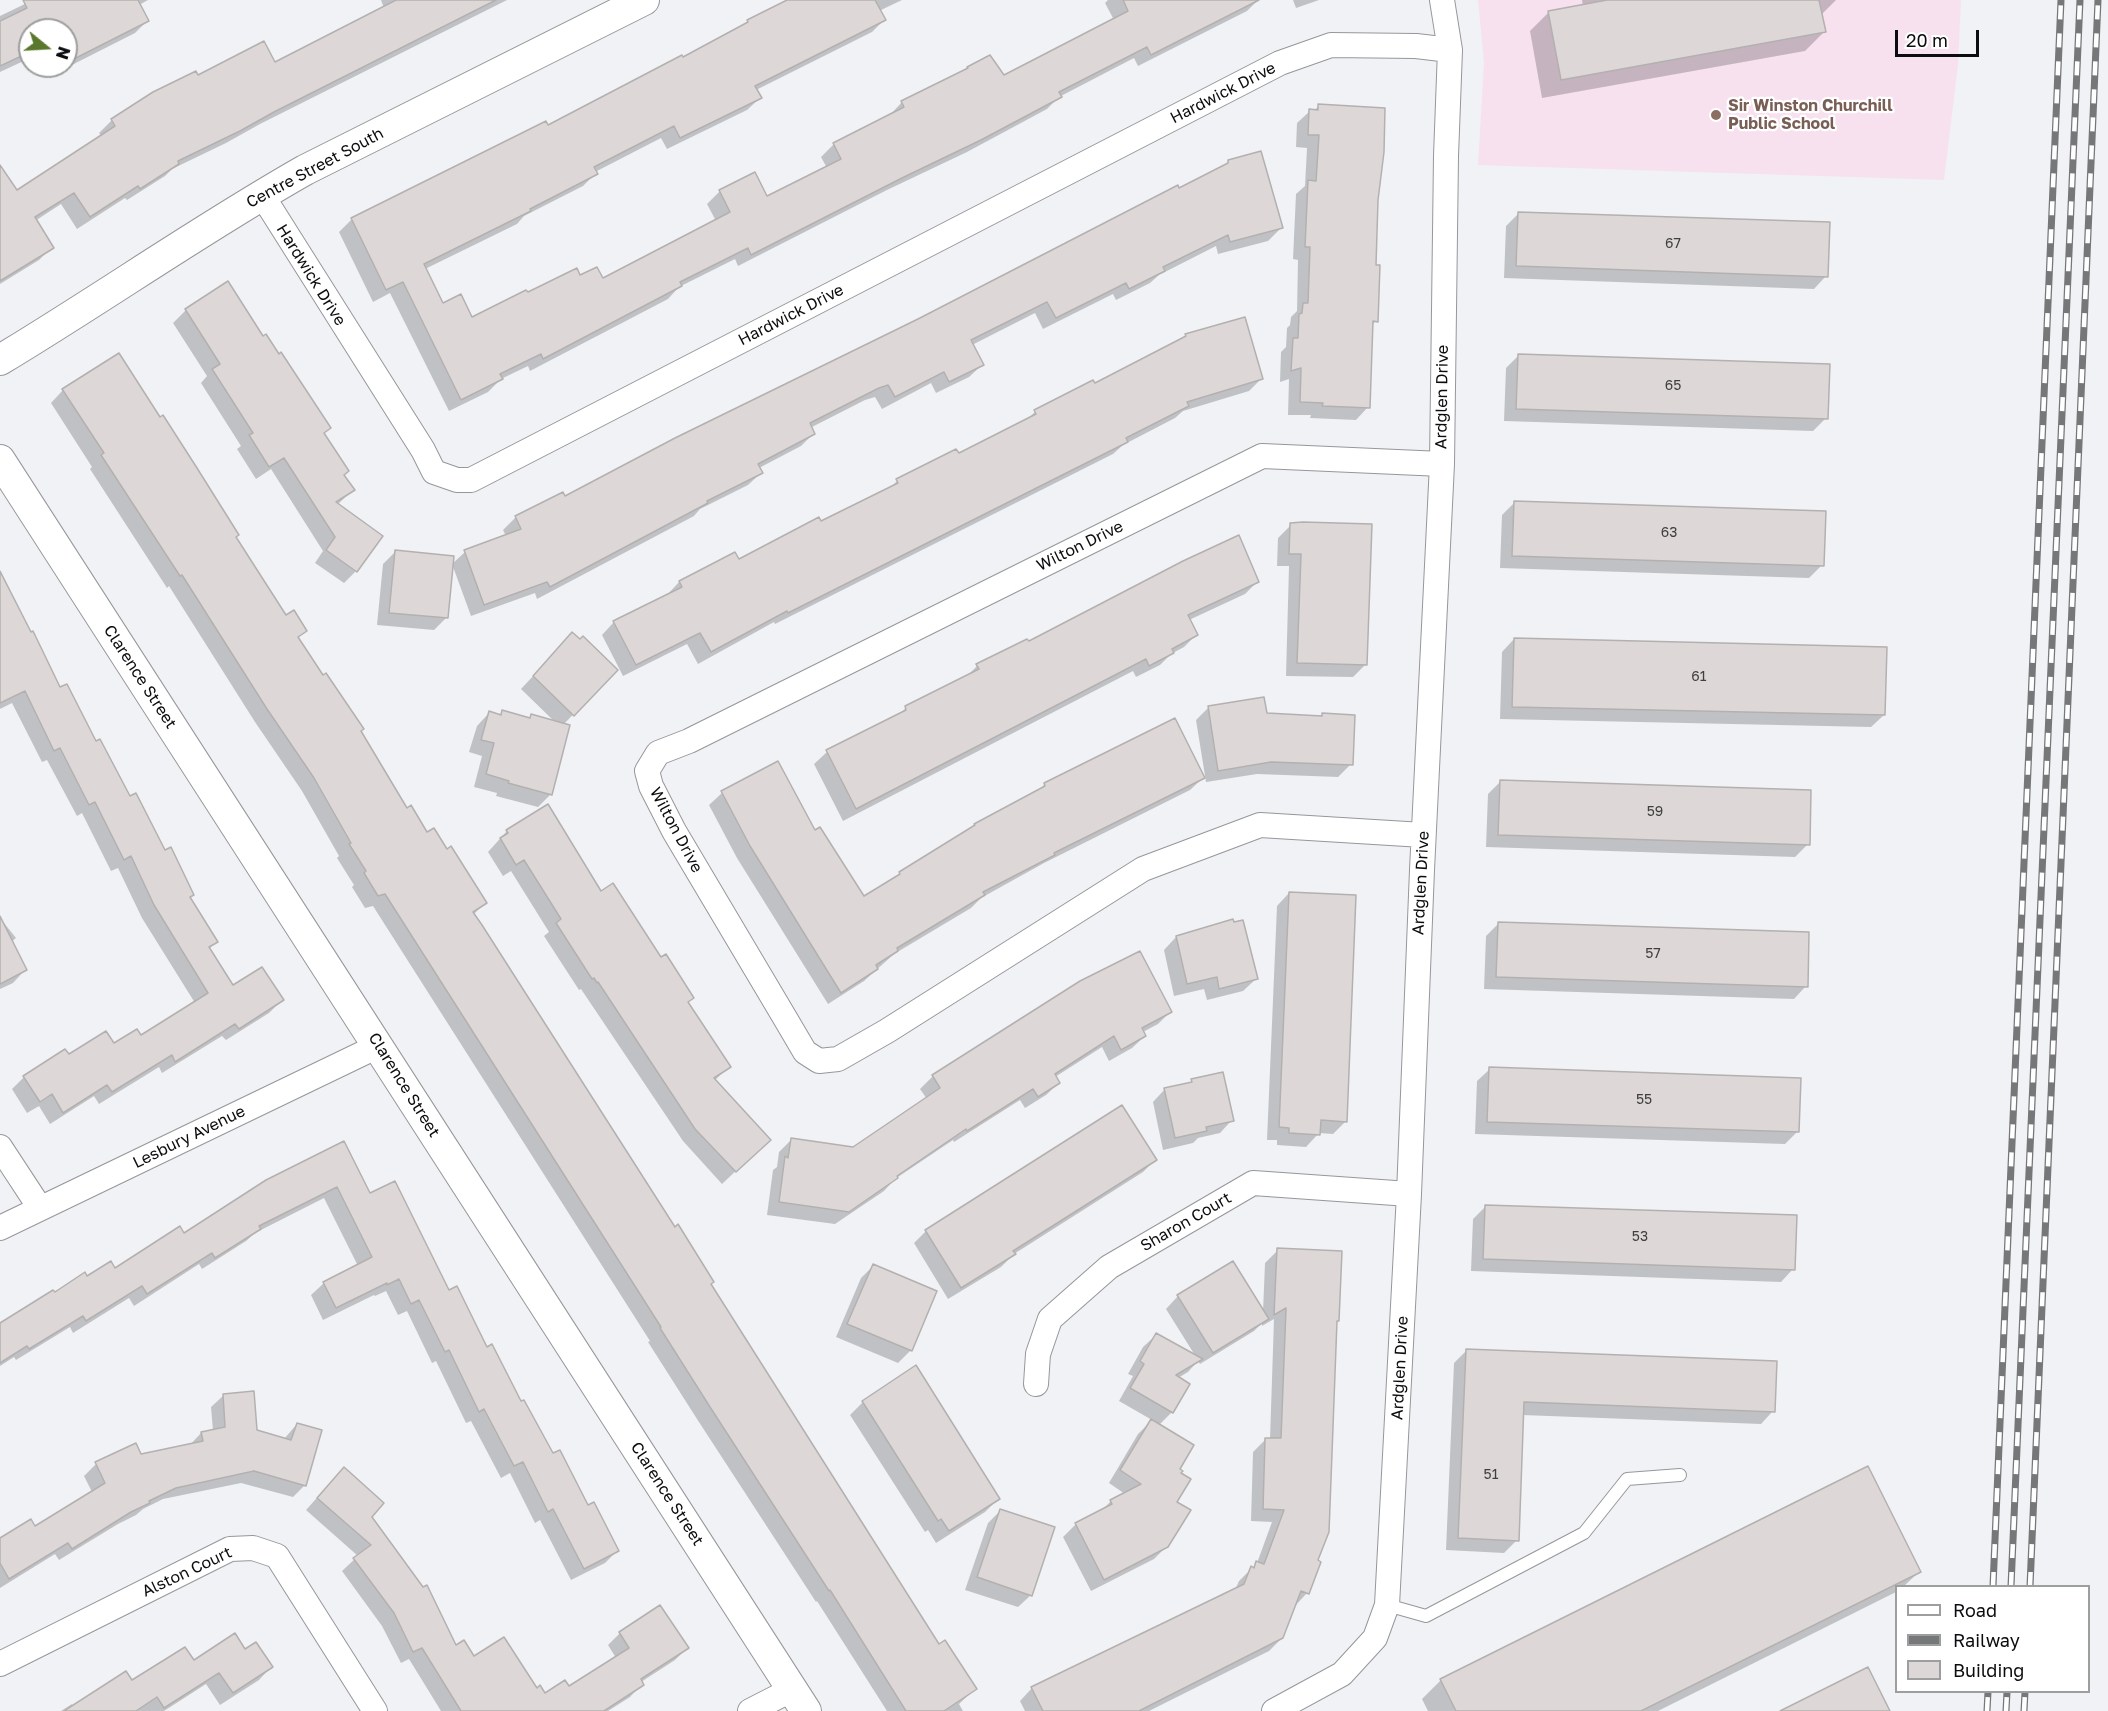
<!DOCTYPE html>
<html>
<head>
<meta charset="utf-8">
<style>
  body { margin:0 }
  #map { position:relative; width:2108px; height:1711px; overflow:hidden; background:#f0f2f6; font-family:"Golos Text",sans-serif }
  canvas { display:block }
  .legend { position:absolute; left:1895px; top:1585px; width:195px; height:108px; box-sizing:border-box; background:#fff; border:2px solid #9d9e9e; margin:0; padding:8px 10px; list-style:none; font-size:18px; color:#0b0c0d }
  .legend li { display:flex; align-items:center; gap:12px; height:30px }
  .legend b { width:30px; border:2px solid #9d9e9e }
  .north { position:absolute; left:18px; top:18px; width:60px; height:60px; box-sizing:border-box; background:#fff; border:2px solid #9d9e9e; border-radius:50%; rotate:108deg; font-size:16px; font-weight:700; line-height:24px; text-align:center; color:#0b0c0d }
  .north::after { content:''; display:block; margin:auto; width:21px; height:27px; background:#5a782d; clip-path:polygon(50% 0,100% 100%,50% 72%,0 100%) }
  .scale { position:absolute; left:1895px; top:30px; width:84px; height:27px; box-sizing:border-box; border:3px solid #0b0c0d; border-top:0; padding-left:8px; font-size:18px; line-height:21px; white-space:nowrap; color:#0b0c0d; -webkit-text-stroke:4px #fff; paint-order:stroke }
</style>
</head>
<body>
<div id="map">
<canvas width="2108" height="1711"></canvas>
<ul class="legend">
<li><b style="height:8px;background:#fff"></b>Road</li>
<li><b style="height:8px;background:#757779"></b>Railway</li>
<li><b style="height:16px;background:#ddd8d7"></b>Building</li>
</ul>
<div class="north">N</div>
<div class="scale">20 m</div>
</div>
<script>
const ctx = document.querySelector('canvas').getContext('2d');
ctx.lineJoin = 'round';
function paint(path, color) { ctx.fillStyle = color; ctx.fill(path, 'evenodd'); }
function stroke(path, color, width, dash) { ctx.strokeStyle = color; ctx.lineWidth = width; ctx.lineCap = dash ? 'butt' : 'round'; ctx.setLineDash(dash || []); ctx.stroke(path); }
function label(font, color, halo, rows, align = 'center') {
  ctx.font = font + ' "Golos Text",sans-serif'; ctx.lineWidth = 4.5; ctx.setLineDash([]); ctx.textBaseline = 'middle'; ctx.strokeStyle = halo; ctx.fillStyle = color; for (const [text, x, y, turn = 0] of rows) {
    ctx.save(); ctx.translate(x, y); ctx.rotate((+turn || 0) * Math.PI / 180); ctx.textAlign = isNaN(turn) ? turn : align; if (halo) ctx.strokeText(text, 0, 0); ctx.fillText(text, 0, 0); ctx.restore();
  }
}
paint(new Path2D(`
  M1478 0H1961L1958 65 1944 180 1478 165 1484 63Z`), '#f7e1ef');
paint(new Path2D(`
  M33 0H148L139 5 147 21 135 33 56 73 52 66H66V30H30V58L0 72V16Z
  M381 0H507L260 124 226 143 172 169 165 176 127 200 125 198 77 229 61 204 35 221 52 247 39 260 0 284V168L16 192 102 137 99 133 112 120 197 77 274 64 384 8Z
  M794 0H902L879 11 884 20 872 32 756 90 760 98 747 110 667 149 661 138 595 172 596 173 583 186 524 216 517 224 425 269 442 305 472 319 527 294 580 277 602 280 716 221 707 204 720 191 766 199 827 168 821 157 834 144 890 115 902 102 963 73 968 68 1004 77 1114 20 1105 3 1108 0H1258L1247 11 1138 66 1134 58 1059 97 1047 109 967 152 887 190 738 266 735 259 679 287 668 299 530 371 528 366 501 379 488 392 449 411 390 293 373 302 339 232 352 219 548 127 682 59 742 27 748 21Z
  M1293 0H1319L1296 8Z
  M1582 0H1836L1821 15 1824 32 1805 51 1542 98 1530 31 1549 12 1583 6Z
  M1319 106 1377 200 1375 267 1376 321 1371 326 1368 407 1356 420 1310 418 1311 415H1288L1289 379 1280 382 1281 352 1286 347 1287 328 1290 325 1291 317 1297 311 1298 260 1293 259 1296 194 1305 186 1307 148 1296 147 1297 123 1310 111H1313Z
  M1228 162 1281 228 1268 241 1218 254 1216 246 1159 275 1150 283 1116 300 1113 294 1043 329 1035 313 972 345 982 365 969 377 936 393 931 383 882 409 875 397 865 400 810 428 813 434 801 446 759 468 761 473 748 485 700 509 694 516 537 599 535 593 471 616 452 564 465 552 506 536 503 530 516 517 564 498 1179 190 1223 167Z
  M1519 213 1826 276 1814 289 1504 278 1506 226Z
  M227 283 263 338 329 428 323 434 343 475 353 490 337 505 356 571 344 583 315 563 323 551 271 469 256 479 237 449 241 446 201 383 207 376 173 323 185 311Z
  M1186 335 1261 379 1249 391 1183 411 1175 418 1123 445 1113 454 775 624 774 622 698 664 687 644 623 676 602 635 614 622 667 595 679 582 735 554 738 561 821 523 888 490 897 481 958 455 1026 420 1035 412 1094 385 1181 340Z
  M1519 355 1826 418 1813 431 1504 421 1506 368Z
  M63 390 234 537 285 617 305 631 298 638 359 732 407 810 427 834 447 851 485 903 473 915 939 1646 975 1689 959 1704 963 1711H887L817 1601 816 1602 697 1419 648 1342 650 1341 373 906 365 908 352 887 354 885 337 858 339 856 302 791 255 722 169 586 167 588 90 469 92 467 51 403Z
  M1515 502 1822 565 1809 578 1500 568 1502 515Z
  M1291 525 1365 665 1353 677 1286 676 1289 566H1277L1278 538Z
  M395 552 447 617 434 630 377 625 383 564Z
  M0 581 59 689 129 798 216 942 209 949 232 987 282 1000 269 1013 226 1040 222 1036 162 1073 159 1067 99 1104 94 1096 50 1124 39 1106 27 1113 12 1089 24 1077 68 1056 141 1037 195 1003 142 918 118 868 111 871 82 813 77 816 47 760 42 762 12 703 0 709Z
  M1257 582 1245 594 1189 620 1196 635 1184 647 1171 654 1160 665 1136 677 1133 671 843 821 814 764 827 752 897 716 906 708 966 677 977 666Z
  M1514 639 1884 715 1871 727 1500 719 1502 652Z
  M560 647 616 670 563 725 551 794 538 807 496 796 497 793 474 787 482 756 469 752 477 726 489 713 499 716 502 712 528 719 531 716 556 723 521 689Z
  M1209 707 1266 714 1320 717 1323 715 1351 764 1338 777 1257 774 1206 782 1196 720Z
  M777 763 814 832 863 898 892 881 900 873 969 831 975 825 1037 792 1045 784 1203 778 1190 790 1044 863 981 898 971 908 894 954 864 981 828 1004 737 858 709 805 722 793Z
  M1501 781 1808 844 1795 857 1486 847 1488 794Z
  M507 831 600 893 657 955 729 1067 714 1081 756 1152 722 1184 683 1141 581 989 579 990 544 936 549 932 511 871 503 876 488 852Z
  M1289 893 1346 1121 1333 1134 1319 1133 1306 1147 1277 1145V1140H1267L1277 906Z
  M0 918 16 938 11 942 25 970 13 983 0 989Z
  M1499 923 1806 986 1794 999 1484 989 1486 936Z
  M1176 937 1256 979 1243 991 1207 1000 1204 989 1174 996 1164 950Z
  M1170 1012 1158 1024 1143 1032 1145 1036 1132 1048 1109 1061 1102 1047 1055 1077 1059 1083 1046 1095 1025 1108 1020 1100 954 1142 953 1140 895 1179 884 1191 835 1224 767 1215 773 1170 777 1167 779 1152 792 1139 853 1149 927 1099 920 1089 933 1076Z
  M1490 1069 1797 1132 1785 1144 1475 1134 1477 1081Z
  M1192 1081 1232 1120 1220 1133 1198 1138 1193 1143 1163 1150 1153 1102 1165 1089 1188 1085Z
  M343 1143 369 1195 449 1292 552 1455 617 1551 605 1563 571 1580 540 1520 535 1523 510 1473 501 1478 471 1421 466 1423 436 1361 432 1363 407 1311 398 1315 386 1291 375 1296 374 1295 323 1320 311 1295 324 1283 358 1266 324 1198 255 1233 246 1241 202 1269 199 1264 134 1306 129 1298 73 1333 70 1327 16 1360 14 1357 0 1366V1324L87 1278 114 1270 184 1235Z
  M1155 1160 1143 1172 1014 1254 1001 1267 948 1299 914 1243 926 1231Z
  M1486 1206 1793 1269 1781 1282 1471 1271 1473 1219Z
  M1278 1250 1338 1320 1335 1323 1316 1561 1319 1562 1307 1593 1295 1606 1282 1638 1269 1651 1149 1711H1025L1020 1701 1032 1688 1235 1590 1239 1581 1257 1563 1272 1522 1251 1521 1253 1452 1266 1439H1270L1274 1319 1262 1326V1323L1254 1331 1200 1364 1198 1361 1188 1372 1178 1378 1172 1412 1159 1425 1178 1469 1175 1503 1167 1546 1154 1559 1091 1591 1063 1537 1076 1524 1100 1512 1110 1502 1125 1494 1109 1483 1138 1434 1152 1420 1119 1401 1133 1376 1128 1374 1143 1347 1156 1335 1196 1357 1166 1309 1178 1296 1263 1312 1265 1263Z
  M873 1266 911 1350 898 1363 836 1337 861 1278Z
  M1467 1350 1773 1411 1761 1424 1522 1415 1517 1540 1504 1553 1446 1550 1454 1363Z
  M224 1395 256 1431 284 1439 297 1424 305 1485 293 1497 241 1483 163 1499 143 1509 136 1515 118 1524 59 1560 55 1554 0 1588V1540L34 1528 92 1492 84 1476 96 1464 189 1446 201 1433 213 1431 211 1407Z
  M863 1402 998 1499 985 1512 936 1543 928 1530 925 1532 850 1415Z
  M332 1481 370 1517 455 1648 544 1695 568 1688 616 1658 608 1645 620 1633 687 1648 675 1660 641 1682 642 1684 630 1697 608 1711H441L409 1659 401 1663 382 1626 342 1571 358 1556 306 1510Z
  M1001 1510 1031 1595 1018 1607 965 1590 988 1523Z
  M1919 1572 1904 1586H1896V1592L1658 1711H1428L1422 1699 1441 1680Z
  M245 1651 271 1667 259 1680 220 1705 206 1684 164 1711H61L72 1704 73 1707 132 1682 193 1662Z`), '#0003');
const building = new Path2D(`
  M23 0H138L149 21 68 62 66 57V30H30V52L0 66V21L27 8Z
  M396 0H496L274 112 240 131 178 161 179 164 140 189 138 186 90 217 74 193 35 217 54 248 0 281V165L17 190 115 126 111 119 153 92 196 71 198 75 264 41 275 62Z
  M787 0H875L886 20 755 86 762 98 680 138 674 126 594 167 598 174 530 209 531 211 424 264 443 303 461 294 472 317 526 290 528 292 577 268 580 275 597 267 603 278 730 212 719 190 755 172 767 196 841 159 833 143 904 107 901 101 968 68 967 67 990 55 1004 75 1128 11 1123 0H1259L1151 55 1147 47 1059 92 1062 97 981 140 902 178 751 255 748 248 680 282 682 286 543 359 541 354 500 374 503 379 461 400 403 282 386 290 351 218 546 121 548 125 682 55 683 57 748 22 747 20Z
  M1607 0H1819L1826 32 1561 80 1548 11Z
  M1318 104 1385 108 1384 152 1378 200 1376 265H1380L1378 322 1373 321 1370 408 1322 406 1323 403 1300 402 1301 368 1291 371 1293 338H1298L1299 314 1302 313 1303 303H1308L1310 247H1305L1308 180 1316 181 1319 135H1308L1309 109 1318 110Z
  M1261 151 1283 228 1230 242 1228 235 1163 267 1165 271 1129 289 1126 283 1056 318 1047 302 971 340 984 365 949 382 944 372 895 397 888 385 879 388 810 423 815 434 758 464 763 473 707 501 708 503 550 587 547 582 484 605 464 550 521 529 515 516 563 492 565 496 675 438 918 319 1178 185 1179 188 1228 163V160Z
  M1518 212 1830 222 1828 277 1516 266Z
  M228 281 263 336 266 334 279 354 281 352 331 428 324 433 349 471 344 475 355 490 336 502 383 536 357 572 326 550 335 537 284 458 269 467 249 435 253 433 212 369 220 364 185 309Z
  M1245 317 1263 379 1187 402 1189 406 1126 438 1128 442 788 613 787 611 711 652 700 633 636 665 613 621 682 587 679 581 735 552 739 559 819 517 821 521 898 483 896 479 956 449 959 453 1036 414 1034 410 1093 380 1095 383 1186 336 1185 334Z
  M119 353 160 417 163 415 197 468 239 535 236 537 286 615 294 610 307 631 298 637 323 675 326 673 364 729 361 731 407 808 411 805 427 832 434 828 447 849 451 846 487 903 473 912 482 925 675 1227 678 1224 714 1282 711 1284 939 1644 945 1640 977 1689 944 1711H906L830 1590 829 1591 710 1407 660 1328 661 1327 385 894 378 896 364 873 366 871 349 844 351 843 314 778 267 709 182 575 180 576 101 455 104 453 62 389Z
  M1518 354 1830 364 1828 419 1516 409Z
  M1514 501 1826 511 1824 566 1512 556Z
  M1303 522 1372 524 1367 665 1297 663 1301 554H1289L1290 523Z
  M1239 535 1259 582 1188 615 1198 635 1172 649 1174 653 1149 666 1146 659 856 809 826 750 906 710 905 706 979 669 976 664 1027 639 1029 641 1183 561Z
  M395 550 454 556 448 618 389 613Z
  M0 571 31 632 33 631 60 687 67 684 96 741 100 739 130 796 136 793 165 850 171 847 194 895 190 897 218 942 209 947 233 985 262 967 284 1000 239 1029 235 1024 175 1062 172 1055 112 1092 107 1085 63 1113 52 1094 40 1102 23 1076 65 1049 69 1054 106 1031 114 1043 137 1029 141 1035 208 993 154 905 131 856 124 860 95 802 89 805 60 748 54 751 25 691 0 703Z
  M572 632 580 639 583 636 618 670 574 716 533 676Z
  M1514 638 1887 647 1885 715 1512 707Z
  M1264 697 1267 713 1322 716V713L1355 715 1353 765 1271 762 1218 771 1208 706Z
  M502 710 530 718 531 714 570 725 552 795 508 783 509 781 486 774 494 743 481 740 489 711 501 715Z
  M1175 718 1205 778 1054 853 1055 855 983 892 985 895 897 948 898 951 876 965 878 969 841 993 750 846 721 791 778 761 815 830 820 827 864 896 900 874 899 872 975 825 974 824 1045 786 1044 783Z
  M1500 780 1811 790 1810 845 1498 835Z
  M548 804 601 891 613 883 659 954 661 957 666 954 694 998 688 1002 731 1067 714 1078 771 1140 736 1172 695 1129 598 982 597 983 594 978 592 979 556 923 561 919 524 860 516 865 500 838 508 833 506 830Z
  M1289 892 1356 895 1347 1122 1321 1120 1320 1135 1289 1133V1128L1279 1127Z
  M0 916 27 970 0 984Z
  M1233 919 1234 922 1243 920 1258 979 1219 989 1217 977 1187 984 1176 936Z
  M1498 922 1809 932 1808 987 1496 977Z
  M1140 951 1172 1012 1142 1028 1146 1036 1121 1050 1114 1036 1055 1074 1060 1083 1038 1097 1033 1089 967 1131 966 1129 897 1176 898 1178 849 1212 779 1202 785 1156 788 1158 791 1138 853 1147 940 1088 932 1075 1080 981Z
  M1489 1067 1801 1078 1799 1132 1487 1122Z
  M1223 1072 1234 1121 1206 1127 1207 1131 1175 1138 1164 1088 1192 1082 1191 1079Z
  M1122 1105 1157 1160 1013 1251 1016 1254 961 1288 925 1230Z
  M344 1141 370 1193 395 1181 449 1290 457 1286 487 1347 492 1344 521 1401 524 1400 553 1453 560 1450 588 1505 594 1502 619 1551 584 1569 553 1509 548 1512 523 1462 514 1466 484 1409 479 1412 449 1350 445 1352 419 1300 411 1304 399 1279 387 1285V1283L336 1308 323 1282 372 1257 337 1187 259 1226 261 1229 215 1258 212 1253 147 1294 142 1286 86 1321 83 1316 29 1349 27 1346 0 1363V1323L53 1290 55 1292 85 1272 87 1276 111 1261 115 1268 180 1226 184 1233 266 1180Z
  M1485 1205 1797 1215 1795 1270 1483 1259Z
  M1277 1248 1342 1251 1339 1321H1337L1329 1532 1318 1560 1321 1562 1309 1594 1301 1591 1283 1638 1139 1711H1043L1031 1687 1244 1584 1251 1566 1254 1568 1256 1561 1264 1564 1284 1510 1263 1509 1265 1438H1281L1286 1308 1274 1315Z
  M1233 1261 1269 1319 1213 1353 1177 1295Z
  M873 1264 937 1291 912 1351 847 1324Z
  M1156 1333 1203 1359 1176 1375 1190 1384 1173 1413 1130 1388 1144 1364 1140 1361Z
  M1466 1349 1777 1361 1775 1412 1524 1402 1519 1541 1458 1538Z
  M916 1365 1000 1499 949 1531 941 1519 938 1521 862 1401Z
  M254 1391 257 1430 291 1440 297 1423 322 1430 306 1486 254 1471 176 1488 149 1501 150 1503 131 1512 72 1549 68 1543 9 1579 0 1563V1538L31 1519 35 1526 105 1483 95 1462 136 1443 141 1454 203 1441 201 1432 225 1427 223 1394Z
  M1151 1419 1194 1445 1180 1469 1183 1471 1181 1473 1191 1479 1177 1502 1191 1510 1168 1547 1104 1580 1075 1523 1112 1504 1110 1500 1141 1484 1120 1470Z
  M1868 1466 1921 1572 1641 1711H1456L1440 1679Z
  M344 1467 384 1503 372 1517 423 1587 427 1585 456 1645 464 1640 474 1656 504 1637 537 1688 540 1685 545 1693 565 1680 569 1686 629 1648 619 1632 660 1605 689 1648 641 1679 644 1685 604 1711H461L422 1648 413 1652 394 1613 353 1558 371 1545 317 1498Z
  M1000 1509 1055 1527 1032 1596 977 1577Z
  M235 1633 245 1649 256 1642 273 1667 233 1693 219 1673 164 1708 157 1697 136 1711H64L126 1671 132 1680 185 1647 194 1660Z
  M1868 1667 1890 1711H1780Z`);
paint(building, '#ddd8d7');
stroke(building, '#b4b0af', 1.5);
const service = new Path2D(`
  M1387 1605 1426 1616 1584 1533 1627 1479 1680 1475`);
const minor = new Path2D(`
  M262 195 423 450 434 472 457 480H471L1280 63 1331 45 1416 46 1450 50
  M1423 835 1260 825 1143 869 887 1031 838 1059 819 1061 805 1052 785 1018 674 831 651 786 647 771 658 753 689 741 1262 456 1442 464
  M0 1147 40 1208
  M0 1228 378 1046
  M1036 1384 1038 1354 1050 1319 1109 1267 1253 1183 1409 1194
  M0 1664 230 1549 253 1548 277 1556 375 1711
  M750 1711 793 1689
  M1274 1711 1342 1674 1375 1638 1387 1605 1409 1194 1422 870 1442 464 1446 156 1450 50 1442 0`);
const tertiary = new Path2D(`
  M0 360C103 298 201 229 305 170L644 0
  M0 460 806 1711`);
stroke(service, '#95979a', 14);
stroke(minor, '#95979a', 26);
stroke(tertiary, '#95979a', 32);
stroke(service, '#fff', 12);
stroke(minor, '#fff', 24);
stroke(tertiary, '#fff', 30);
const rail = new Path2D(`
  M1993 1586 2061 0
  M2011 1586 2080 0
  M2030 1586 2098 0
  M1987 1711 1988 1692
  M2006 1711 2007 1692
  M2024 1711 2025 1692`);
stroke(rail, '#757779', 7);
stroke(rail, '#fff', 4.5, [14]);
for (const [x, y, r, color] of [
  [1716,115,6,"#8d6e63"]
]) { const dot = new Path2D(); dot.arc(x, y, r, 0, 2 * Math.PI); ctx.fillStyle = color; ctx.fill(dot); stroke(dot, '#fff', 2); }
label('14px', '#403f40', null, [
  ["67",1673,244],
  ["65",1673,386],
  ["63",1669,533],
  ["61",1699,677],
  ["59",1655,812],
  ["57",1653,954],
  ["55",1644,1100],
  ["53",1640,1237],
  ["51",1491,1475]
]);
label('16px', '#0b0c0d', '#fff', [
  ["Hardwick Drive",1223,93,-27],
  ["Centre Street South",315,168,-28],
  ["Hardwick Drive",311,275,58],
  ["Hardwick Drive",791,315,-27],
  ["Ardglen Drive",1442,397,-89],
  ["Wilton Drive",1080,546,-26],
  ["Clarence Street",140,677,57],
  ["Wilton Drive",676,830,62],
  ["Ardglen Drive",1421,883,-87],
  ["Clarence Street",404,1085,58],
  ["Lesbury Avenue",189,1137,-26],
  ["Sharon Court",1186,1222,-30],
  ["Ardglen Drive",1400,1368,-87],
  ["Clarence Street",667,1494,57],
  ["Alston Court",187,1572,-25]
]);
label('bold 16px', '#785e54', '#fff', [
  ["Sir Winston Churchill",1728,106],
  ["Public School",1728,124]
], 'left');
</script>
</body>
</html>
